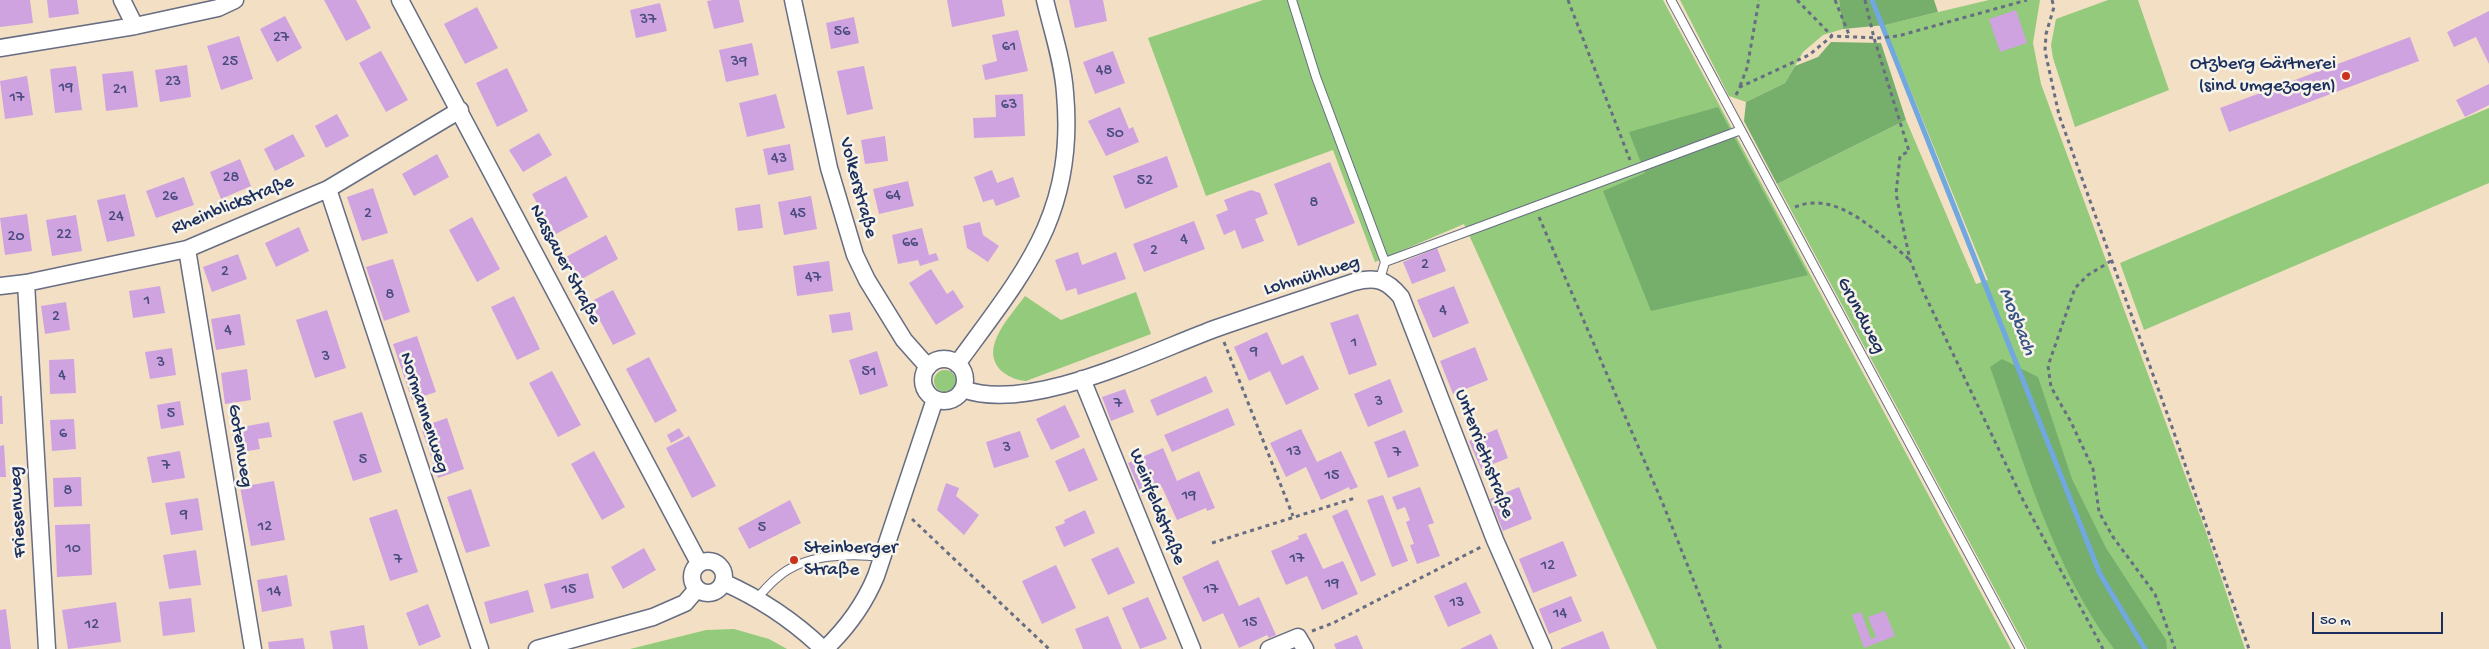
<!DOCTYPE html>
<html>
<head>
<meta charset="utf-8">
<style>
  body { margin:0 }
  #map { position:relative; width:2489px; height:649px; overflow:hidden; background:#f3dfc4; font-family:"Gochi Hand",sans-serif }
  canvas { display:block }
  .scale { position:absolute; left:2312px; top:612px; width:131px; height:22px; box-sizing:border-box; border:2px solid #1b2f5e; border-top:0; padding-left:6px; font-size:15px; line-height:18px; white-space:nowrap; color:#1b2f5e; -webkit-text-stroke:4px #f7f3e8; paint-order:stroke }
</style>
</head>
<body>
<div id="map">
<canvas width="2489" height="649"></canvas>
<div class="scale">50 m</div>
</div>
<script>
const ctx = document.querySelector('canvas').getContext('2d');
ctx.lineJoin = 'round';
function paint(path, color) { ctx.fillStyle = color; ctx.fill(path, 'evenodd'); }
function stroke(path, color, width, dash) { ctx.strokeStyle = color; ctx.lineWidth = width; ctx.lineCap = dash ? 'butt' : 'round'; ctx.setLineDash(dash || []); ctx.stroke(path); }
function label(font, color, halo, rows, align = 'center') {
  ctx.font = font + ' "Gochi Hand",sans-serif'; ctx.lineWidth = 5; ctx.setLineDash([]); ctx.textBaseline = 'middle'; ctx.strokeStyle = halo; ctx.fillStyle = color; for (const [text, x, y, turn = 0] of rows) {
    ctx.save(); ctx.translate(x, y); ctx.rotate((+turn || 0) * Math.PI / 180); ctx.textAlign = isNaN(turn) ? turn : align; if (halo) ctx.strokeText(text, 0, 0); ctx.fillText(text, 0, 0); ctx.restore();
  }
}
paint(new Path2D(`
  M1263 0H1663L2011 649H1657L1464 224 1375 262 1333 150 1206 196 1148 38Z
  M1680 0H1839L1843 29 1823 35 1803 52 1785 83 1746 102 1729 96Z
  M1989 0H2040L2033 43 2041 84 2205 529 2245 649H2027L1777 184 1906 120 1976 284 1988 280 1884 25Z
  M2108 0H2138L2169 90 2075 127 2053 58 2051 45 2056 19Z
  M2489 108V183L2144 330 2120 263Z
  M1136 292 1151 334 1026 381C1006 379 987 365 995 342 1000 326 1015 310 1025 296L1061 320Z
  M934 381a11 11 0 1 1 22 0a11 11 0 1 1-22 0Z
  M734 629 769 639 787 649H630L706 630Z`), '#93ca7c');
paint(new Path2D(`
  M1839 0H1934L1938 12 1885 25 1843 29Z
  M1831 42 1881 43 1906 120 1777 184 1744 121 1746 102 1785 83 1795 66 1818 57Z
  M1718 107 1808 275 1651 311 1603 191 1645 173 1629 132Z
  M2002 359 2038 377 2072 479 2106 548 2166 640 2167 649H2114C2053 568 2024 461 1990 367Z`), '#76ae6c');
stroke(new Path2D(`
  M1872 0 2100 574 2145 649`), '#70a8df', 5);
paint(new Path2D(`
  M0 0H30L33 23 0 27Z
  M47 0H77L79 14 49 18Z
  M324 0H356L371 28 346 41Z
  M713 0H739L744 22 714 29 707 1Z
  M947 0H1002L1005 16 952 27Z
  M1069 0H1103L1107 21 1075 28Z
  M660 3 667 31 636 38 630 10Z
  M477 7 498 48 465 64 444 24Z
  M2016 10 2027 43 2000 52 1989 19Z
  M2489 11V64L2476 37 2454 47 2447 32Z
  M285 16 302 48 277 62 260 29Z
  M854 17 859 43 831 49 826 23Z
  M1018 30 1028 71 985 80 982 65 997 61 992 35Z
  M239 36 253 79 221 90 207 46Z
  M2410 37 2419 61 2229 132 2220 108Z
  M752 43 759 75 726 82 719 50Z
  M381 51 408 100 386 112 359 63Z
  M1113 51 1125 83 1095 94 1083 62Z
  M187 65 191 97 160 102 155 70Z
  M76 66 82 110 55 113 50 69Z
  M864 66 873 109 847 115 837 71Z
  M507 68 528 111 497 127 476 83Z
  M133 71 138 107 106 111 102 74Z
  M27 76 33 115 5 119 0 81Z
  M2489 84V105L2465 117 2456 100Z
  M776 94 785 128 747 137 739 103Z
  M1023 94 1025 136 974 138 973 118 996 117 995 95Z
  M1120 107 1129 129 1133 127 1139 142 1106 156 1088 121Z
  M337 114 349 136 326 148 315 126Z
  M539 133 552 155 523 172 509 150Z
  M293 134 305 156 275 171 264 149Z
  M885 136 888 161 865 164 861 140Z
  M790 144 794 170 768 175 763 149Z
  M437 154 449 177 414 196 402 174Z
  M1167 156 1178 187 1125 209 1113 176Z
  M240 159 251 186 221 199 210 172Z
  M1330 162 1355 223 1298 246 1274 184Z
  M992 170 997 183 1013 177 1020 197 996 206 993 199 983 202 974 177Z
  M566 176 588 217 554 235 532 194Z
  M184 177 194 205 156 218 146 191Z
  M908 181 914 206 879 214 873 189Z
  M373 188 388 233 362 241 347 197Z
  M1251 190 1260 193 1268 214 1255 219 1264 241 1242 249 1235 230 1224 235 1216 215 1228 210 1224 200Z
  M125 194 135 236 107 242 97 200Z
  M811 196 817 229 784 235 778 202Z
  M760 204 763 228 738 231 735 208Z
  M27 214 32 251 5 255 0 218Z
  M76 215 82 251 52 256 46 220Z
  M472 217 500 269 477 282 449 230Z
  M1194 221 1205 249 1144 272 1133 244Z
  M980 222 983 235 999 246 988 262 967 248 963 226Z
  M299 227 309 251 276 267 265 243Z
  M922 228 929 255 936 253 939 260 920 266 918 260 898 264 892 235Z
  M606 235 618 259 578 281 566 257Z
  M1437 248 1446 271 1412 284 1403 262Z
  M1078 252 1082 265 1116 252 1126 279 1078 295 1076 288 1066 291 1055 260Z
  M238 254 247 279 212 292 203 267Z
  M393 259 410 312 384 321 366 267Z
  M829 261 833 291 797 296 793 266Z
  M931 269 947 294 953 290 964 307 936 325 909 283Z
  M160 286 165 313 133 318 129 291Z
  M1454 286 1469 323 1433 338 1417 300Z
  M613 290 636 334 613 345 590 302Z
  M514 296 540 349 517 360 491 307Z
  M66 302 70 330 45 334 41 306Z
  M327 310 346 368 315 378 296 320Z
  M850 312 853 330 832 333 829 315Z
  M240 314 245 345 216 350 211 319Z
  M1358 314 1377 365 1349 375 1330 323Z
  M1267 332 1282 365 1303 355 1319 389 1286 405 1270 371 1249 381 1234 347Z
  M417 336 436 392 412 400 393 344Z
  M1475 347 1488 380 1453 394 1440 361Z
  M172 348 176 375 150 379 145 352Z
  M877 351 888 386 860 395 849 360Z
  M649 357 677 411 655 423 626 369Z
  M74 359 76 393 50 394 49 360Z
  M247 369 251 400 225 404 221 373Z
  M552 371 581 425 558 437 529 383Z
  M1206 376 1213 392 1157 416 1150 400Z
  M1390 379 1403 412 1368 427 1354 394Z
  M1125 389 1134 412 1111 421 1102 397Z
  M0 396H2L3 424H0Z
  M180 401 184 425 161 429 157 405Z
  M1065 405 1080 437 1051 450 1036 419Z
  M1228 408 1235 425 1172 452 1164 435Z
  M362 412 382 472 353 481 333 421Z
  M447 418 464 469 438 478 421 427Z
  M74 419 76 449 52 451 50 420Z
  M269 422 272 437 258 439 260 449 236 453 231 429Z
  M679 428 684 436 671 443 667 435Z
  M1301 429 1317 462 1341 451 1358 487 1350 490 1349 487 1321 500 1306 467 1286 477 1270 443Z
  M1497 429 1508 458 1481 469 1469 441Z
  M1405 430 1419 466 1388 478 1374 442Z
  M1020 431 1029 457 994 468 986 442Z
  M689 436 716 486 692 498 666 448Z
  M4 445 6 477H0V446Z
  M1084 448 1098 480 1069 492 1055 461Z
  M1163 448 1177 481 1199 471 1215 508 1207 511 1206 508 1177 520 1162 487 1142 496 1128 463Z
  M180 451 185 478 152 483 147 457Z
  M594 451 625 507 602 520 571 464Z
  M81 477 82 506 54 507 53 478Z
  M274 481 285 540 251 546 240 487Z
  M946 483 959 488 956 496 979 515 964 535 937 510Z
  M1420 487 1434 523 1428 525 1440 556 1417 564 1410 545 1414 544 1406 522 1410 520 1405 507 1397 510 1392 497Z
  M1519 487 1532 519 1503 531 1490 499Z
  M471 489 490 546 466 553 447 497Z
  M1383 495 1408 561 1392 567 1367 500Z
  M198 498 203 530 171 535 165 503Z
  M790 500 801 523 749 549 738 528Z
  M397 509 418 572 390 581 369 518Z
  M1347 509 1376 575 1361 582 1332 516Z
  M1085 510 1095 533 1064 547 1055 527 1065 523 1064 520Z
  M90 524 92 575 57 577 55 525Z
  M1306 533 1323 569 1343 561 1358 594 1322 610 1307 576 1286 585 1271 551 1299 539 1298 536Z
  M1563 541 1577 576 1533 593 1519 559Z
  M1118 547 1135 583 1108 595 1091 559Z
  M644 548 656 570 623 589 611 567Z
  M196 550 201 585 169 589 163 555Z
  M1218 560 1239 606 1259 597 1276 635 1269 638 1267 635 1239 648 1223 613 1203 622 1182 577Z
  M1056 565 1076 608 1042 624 1022 581Z
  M588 573 594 598 551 609 544 584Z
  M287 575 292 606 262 612 257 580Z
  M1466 582 1481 613 1448 627 1434 596Z
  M528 590 534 612 490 624 484 602Z
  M1571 596 1582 621 1549 634 1539 609Z
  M1148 597 1167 639 1140 649 1122 608Z
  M191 598 195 632 163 636 159 602Z
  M116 602 121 642 68 649 62 610Z
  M428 604 441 637 419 646 406 613Z
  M6 609 11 649H0V610Z
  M1885 611 1895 636 1864 648 1852 615 1861 612 1871 639 1876 637 1868 617Z
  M1108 616 1122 649H1083L1075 629Z
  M364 625 368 649H333L330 631Z
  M1603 631 1610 649H1561V648Z
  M1491 634 1498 649H1460Z
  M1357 635 1363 649H1336L1334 644Z
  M303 638 305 649H269L268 642Z`), '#cfa3df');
const service = new Path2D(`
  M1292 0 1316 77 1385 262
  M1671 0 2020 649
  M1380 279 1385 262 1741 130
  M756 599C763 592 770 583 778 577 804 554 850 553 882 557`);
const minor = new Path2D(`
  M122 0 135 26
  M400 0 699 563
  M793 0 829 168 855 255 867 280 904 340 928 367
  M0 48 135 26 218 8 235 0
  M328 189 480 649
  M187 249 253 649
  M26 283 47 649
  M0 286 26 283 187 249 328 189 460 110
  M923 380a21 21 0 1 1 42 0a21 21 0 1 1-42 0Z
  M957 364C1024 272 1076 215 1065 93 1063 62 1052 30 1045 0
  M1082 379 1192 649
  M963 389C1030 414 1151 352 1217 328 1263 312 1309 297 1354 282 1376 276 1387 280 1401 297L1495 540 1543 649
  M692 577a16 16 0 1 1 32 0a16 16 0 1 1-32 0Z
  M723 582C759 598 795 622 823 649
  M537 649 653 617 685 603 697 589
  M825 649C848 627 864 605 876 576L935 399
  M1269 649 1298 637 1305 649`);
stroke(service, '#676d82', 10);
stroke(minor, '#676d82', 19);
stroke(new Path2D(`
  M1568 0 1630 160
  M1797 0 1832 36
  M1835 0 1850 37
  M1865 0 1874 38 1909 151 1900 156 1896 194 1910 260 1922 289 2023 500 2103 649
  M2052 0 2054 7 2046 34 2045 51 2059 115 2172 427 2249 649
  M1740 86 1747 68 1759 0
  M1736 95 1740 87 1809 55 1832 36 1879 38 1898 36 2027 0
  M1795 207C1838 189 1880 235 1910 260
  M1539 217 1663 504 1721 649
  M2111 261 2088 275 2075 288 2048 366 2051 387 2071 422 2093 469 2099 512 2113 537 2155 594 2175 649
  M1224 342 1293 516
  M912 519 1049 649
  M1212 543 1355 498
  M1312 631 1333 623 1481 547`), '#676d82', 3, [4, 4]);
stroke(service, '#fff', 8);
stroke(minor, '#fff', 16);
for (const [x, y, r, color] of [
  [2346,76,5,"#c8321e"],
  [794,560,5,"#c8321e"]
]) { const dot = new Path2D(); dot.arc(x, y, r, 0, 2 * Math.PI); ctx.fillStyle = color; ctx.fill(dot); stroke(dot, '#f7f3e8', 2); }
label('16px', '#484c7e', null, [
  ["37",648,21],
  ["56",842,33],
  ["27",281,39],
  ["61",1009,48],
  ["25",230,63],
  ["39",739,63],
  ["48",1104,72],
  ["23",173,83],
  ["19",66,89],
  ["21",120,91],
  ["17",17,99],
  ["63",1009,106],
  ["50",1115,135],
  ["43",779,160],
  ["28",231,179],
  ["52",1145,182],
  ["64",893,197],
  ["26",170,198],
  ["8",1314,204],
  ["2",368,215],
  ["45",798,215],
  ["24",116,218],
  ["22",64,236],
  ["20",16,238],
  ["4",1184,241],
  ["66",910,244],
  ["2",1154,252],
  ["2",1425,266],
  ["2",225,273],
  ["47",813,279],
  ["8",390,296],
  ["1",147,302],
  ["4",1443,312],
  ["2",56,318],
  ["4",228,332],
  ["1",1354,344],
  ["9",1254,353],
  ["3",326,358],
  ["3",161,364],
  ["51",869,373],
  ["4",62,377],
  ["3",1379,403],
  ["7",1118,405],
  ["5",171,415],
  ["6",63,435],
  ["3",1007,449],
  ["13",1294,453],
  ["7",1397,454],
  ["5",363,461],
  ["7",166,467],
  ["15",1332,477],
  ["8",68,492],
  ["19",1189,497],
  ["9",184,516],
  ["12",265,528],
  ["5",762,529],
  ["10",73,550],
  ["17",1297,560],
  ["7",398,561],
  ["12",1548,567],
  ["19",1332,585],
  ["15",569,591],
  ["17",1211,591],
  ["14",274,593],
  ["13",1457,604],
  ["14",1560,615],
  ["15",1250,624],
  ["12",92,626]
]);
label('19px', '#1b2f5e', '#f7f3e8', [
  ["Otzberg Gärtnerei",2336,65],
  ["(sind umgezogen)",2336,87],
  ["Steinberger",804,549,"left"],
  ["Straße",804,571,"left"]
], 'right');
label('19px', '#1b2f5e', '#f7f3e8', [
  ["Volkerstraße",857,188,75],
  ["Rheinblickstraße",233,206,-22],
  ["Nassauer Straße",564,265,62],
  ["Lohmühlweg",1312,277,-17],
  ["Grundweg",1860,316,62],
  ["Normannenweg",423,413,72],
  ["Gotenweg",239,446,81],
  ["Unterriethstraße",1483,454,69],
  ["Weinfeldstraße",1156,507,68],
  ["Friesenweg",19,512,-93]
]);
label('italic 20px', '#355385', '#f7f3e8', [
  ["Mosbach",2016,322,68]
]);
</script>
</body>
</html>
